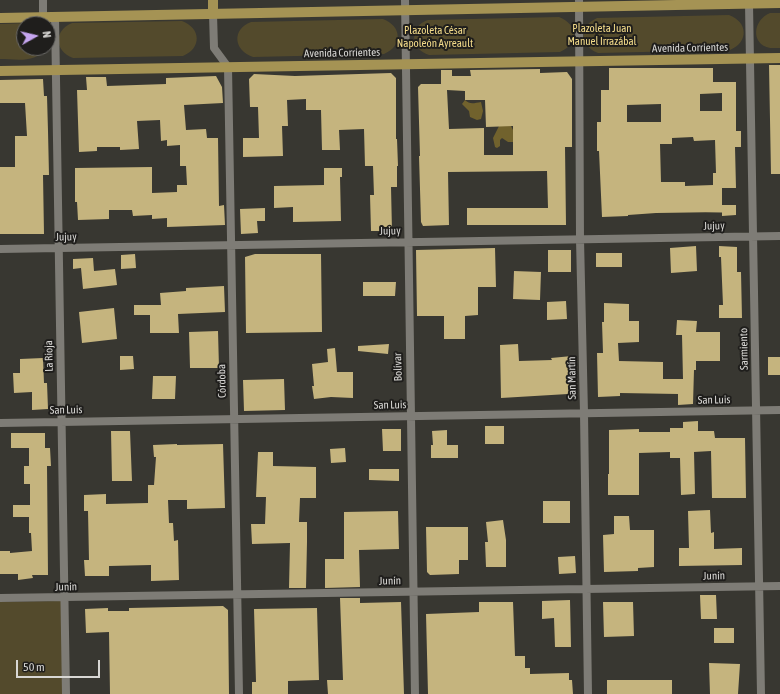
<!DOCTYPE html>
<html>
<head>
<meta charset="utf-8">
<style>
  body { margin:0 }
  #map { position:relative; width:780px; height:694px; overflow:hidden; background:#383731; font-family:"Asap Condensed",sans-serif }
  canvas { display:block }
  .north { position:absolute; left:16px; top:16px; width:40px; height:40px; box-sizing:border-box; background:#1f1e1c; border:1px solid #696866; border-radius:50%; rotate:82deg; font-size:11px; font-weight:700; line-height:16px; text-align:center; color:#d8d7d4 }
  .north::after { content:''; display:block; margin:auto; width:14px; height:18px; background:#c6a6f0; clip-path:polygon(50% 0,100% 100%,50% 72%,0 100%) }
  .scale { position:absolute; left:16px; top:660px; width:84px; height:18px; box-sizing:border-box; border:2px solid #d8d7d4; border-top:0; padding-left:5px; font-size:12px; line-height:14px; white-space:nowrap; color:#d8d7d4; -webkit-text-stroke:3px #1f1e1c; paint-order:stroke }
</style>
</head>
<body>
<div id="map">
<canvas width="780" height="694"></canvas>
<div class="north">N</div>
<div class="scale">50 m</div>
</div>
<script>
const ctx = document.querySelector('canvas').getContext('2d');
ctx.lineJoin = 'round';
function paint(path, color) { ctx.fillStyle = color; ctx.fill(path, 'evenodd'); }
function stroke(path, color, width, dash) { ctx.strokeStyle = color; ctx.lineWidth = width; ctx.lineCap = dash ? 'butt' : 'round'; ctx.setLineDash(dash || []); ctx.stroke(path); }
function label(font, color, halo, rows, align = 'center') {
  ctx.font = font + ' "Asap Condensed",sans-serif'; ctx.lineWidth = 4; ctx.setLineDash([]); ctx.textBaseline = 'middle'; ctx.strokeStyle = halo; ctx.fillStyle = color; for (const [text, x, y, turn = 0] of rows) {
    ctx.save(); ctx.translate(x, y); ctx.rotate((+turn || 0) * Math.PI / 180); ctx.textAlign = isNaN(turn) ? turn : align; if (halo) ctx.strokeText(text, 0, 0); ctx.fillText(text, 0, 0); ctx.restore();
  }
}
paint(new Path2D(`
  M770 13H780V48C777 48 773 48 770 48 750 44 753 20 770 13Z
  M729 15C748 22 749 42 730 50L598 53C579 46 579 26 597 18Z
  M559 17C578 24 579 44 560 52L429 55C420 52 416 47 414 38 415 28 419 23 428 20Z
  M383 19C402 26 403 46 384 54L253 57C233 50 232 29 251 22Z
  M182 21C201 28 202 48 183 56L73 58C54 51 54 30 72 23Z
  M31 23 33 24H24V48H44C38 64 14 59 0 59V24Z
  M62 601 63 694H0V602Z`), '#534a2c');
paint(new Path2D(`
  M465 100C470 105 474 103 481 102L483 111 481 119 477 120 470 117 469 111 462 104Z
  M513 124 511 126 513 130 515 142H508L502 138 500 140V146L497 148 495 147 493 138 499 126Z`), '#71622d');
paint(new Path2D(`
  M769 65H780V174H771Z
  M609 68H713V82H736V131H741V147H735L736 188H722V212L656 213 628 215V216L602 217 599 151H597V122H601V90H609ZM722 93V111H700V94ZM661 104V122H627V105ZM693 137 694 141 715 140 716 173H713V185L685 186V182H661L660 144H672V138Z
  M540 69V73L567 72 572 79V147H565L566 225H467V208H548L547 171 448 172 449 225 423 226 421 222 419 156H420L418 87 421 84H441V70H452V76H471L470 70ZM447 90 465 91V100H485L486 127 513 126V155H484V128L449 129Z
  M391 73 396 78V139H397L398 166H397V187H391L392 231H371L370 195H374L373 166H365L364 129 339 130 340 150H322L321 110H306V99L287 100 288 126H282L283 156 243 157V138H259L258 107H250L249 79 254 74 295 76Z
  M216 76 222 87 223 103 184 105 186 130 206 129 207 138H218L219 206 224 205 225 225 167 227V218L152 219V215L133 216 132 210H109V219L78 220 77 202H75V168L152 167V193L177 192V185H187L186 166H180V145L167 146V140L161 141 160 120 137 121 139 149 120 150V147H97V151L79 152 77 90H87L86 77H106L107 86 166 84V78Z
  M43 79 44 96H47L48 131 49 175H43L44 234H0V167H15V136H27L25 103H0V80Z
  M324 168H342V177H340L341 221 293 222V207L274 208V186L324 185Z
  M722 205H736V215L722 216Z
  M265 208V221H257L258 233 241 234 240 209Z
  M696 246 697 271 671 273 670 248Z
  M719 246 737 247V272H741L742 318H719V305H723L721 257H719Z
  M495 248 496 287H478V315L465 316V339H444V316H417L416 250Z
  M548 250H571V272H548Z
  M596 253H622V267H596Z
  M135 254 136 268 121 269V255Z
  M255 254H321L322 332 246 333 245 257Z
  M93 258 94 271 115 269 117 285 83 289 81 268 73 269V259Z
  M514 271 541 272 540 300 513 299Z
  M363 282H396L395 296H363Z
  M224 286 225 312 178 314 179 333H150V315H134V305H161L160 293 186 291V288Z
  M566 301 567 319 547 320V302Z
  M604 303 629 304V321H639V342L618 343 619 361 663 362V379H683L682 335H676L677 320 697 321 696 332H720V361H696V370H694L693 404 678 405V394L620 393V396L598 397 597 353H603L602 322H604Z
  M114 308 117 339 82 343 79 312Z
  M218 331 219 368H190L189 332Z
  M389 344 388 354 358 351V346Z
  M518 344 519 361 552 360 551 358 572 356 575 386 568 394 501 398 500 345Z
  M335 348 337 372H353V398L331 397 314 399 312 386H314L312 364 328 362 327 349Z
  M120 356H133L134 369 120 370Z
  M768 357H780V375H768Z
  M43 358 44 383H47L48 409 32 410V392L14 393 13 373H20V359Z
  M153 376H176L175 399H152Z
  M284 379 285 410 244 411 243 380Z
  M698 421V431H714L715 438H745L746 498H712L711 451 694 452 695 494 681 495 680 458H670V452L639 453V495H608V474H609V430L639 429V432H670V428H683V422Z
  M485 426H504V444H485Z
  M382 429H401V451H383Z
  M447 430V445H458V458H431V445H433L432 431Z
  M111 431H130L132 481H112Z
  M11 433H45V448H50L51 466H47L48 575H32L33 578 18 580V574H0V551H10V553L32 551 31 533H29V517H13V505H30V484H24V466H29V448H11Z
  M177 444V445L223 444 225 508 187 509V500H168L169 523H173L174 541 178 540 179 580 151 581V565L109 566V576H85L84 560H89L88 511H84V495L106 494V504L148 503V485H154L156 457H154L153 445Z
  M345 448 346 462 331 463 330 449Z
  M258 452H273V466L316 467V498H300L299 522H307V542L306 588H289L290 543 252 544 251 524H265L266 497H256Z
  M369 469H399V481L369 480Z
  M543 501H570V523H543Z
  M710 510 711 533 714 532V549L742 548V565L679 566V548H689L688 511Z
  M398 511 399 549 359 550 360 587 325 588V559H344V512Z
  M614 516H629L630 530H654V567L638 568V571L604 572 603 535 614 534Z
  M503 520 506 540V567H486L485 542H488L486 522Z
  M426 527H468V560H459V574L430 575 427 572Z
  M575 556 576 573 559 574 558 557Z
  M700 595H716L717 619H701Z
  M340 598H360V603L401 602 404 694H328L327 680H343Z
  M570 600 571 647H555L554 618 542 619V601Z
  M479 602H513L515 656H525V668H530V674L569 673V680H572L573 694H428L426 614 479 612Z
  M603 602H633L634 636 604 637Z
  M223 606 228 610 229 694H110L109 632 86 633 85 609 108 608V611H129V608Z
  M317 608 319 680 288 681V694H252V682H256L254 609Z
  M714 628H734V643H714Z
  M709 663 740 664 738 694H710Z
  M607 680H672V694H607Z`), '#c5b47e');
stroke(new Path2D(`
  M43 0V17
  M405 0 415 694
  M579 0 580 239 584 413 588 694
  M749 4 761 694
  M213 14 214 48 228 67 239 694
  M55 17 66 694
  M0 249 780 236
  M0 423 780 410
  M0 598 780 586`), '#7e7c76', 8);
stroke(new Path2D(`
  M213 0V14
  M0 18 780 3
  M0 71 780 58`), '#a59354', 10);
label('11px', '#f3db8a', '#1f1e1c', [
  ["Plazoleta Juan",602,29],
  ["Manuel Irrazábal",602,42],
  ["Plazoleta César",435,31],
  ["Napoleón Ayreault",435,44]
]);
label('11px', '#d8d7d4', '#1f1e1c', [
  ["Avenida Corrientes",690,48,-1],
  ["Avenida Corrientes",342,53,-1],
  ["Jujuy",714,226,-1],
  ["Jujuy",390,231,-1],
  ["Jujuy",66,237,-1],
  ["Sarmiento",744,349,-91],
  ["La Rioja",49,356,-91],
  ["Bolívar",398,367,-91],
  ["San Martín",572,378,-91],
  ["Córdoba",222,381,-91],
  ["San Luis",714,400,-1],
  ["San Luis",390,405,-1],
  ["San Luis",66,410,-1],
  ["Junín",714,576,-1],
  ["Junín",390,581,-1],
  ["Junín",66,587,-1]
]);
</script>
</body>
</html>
